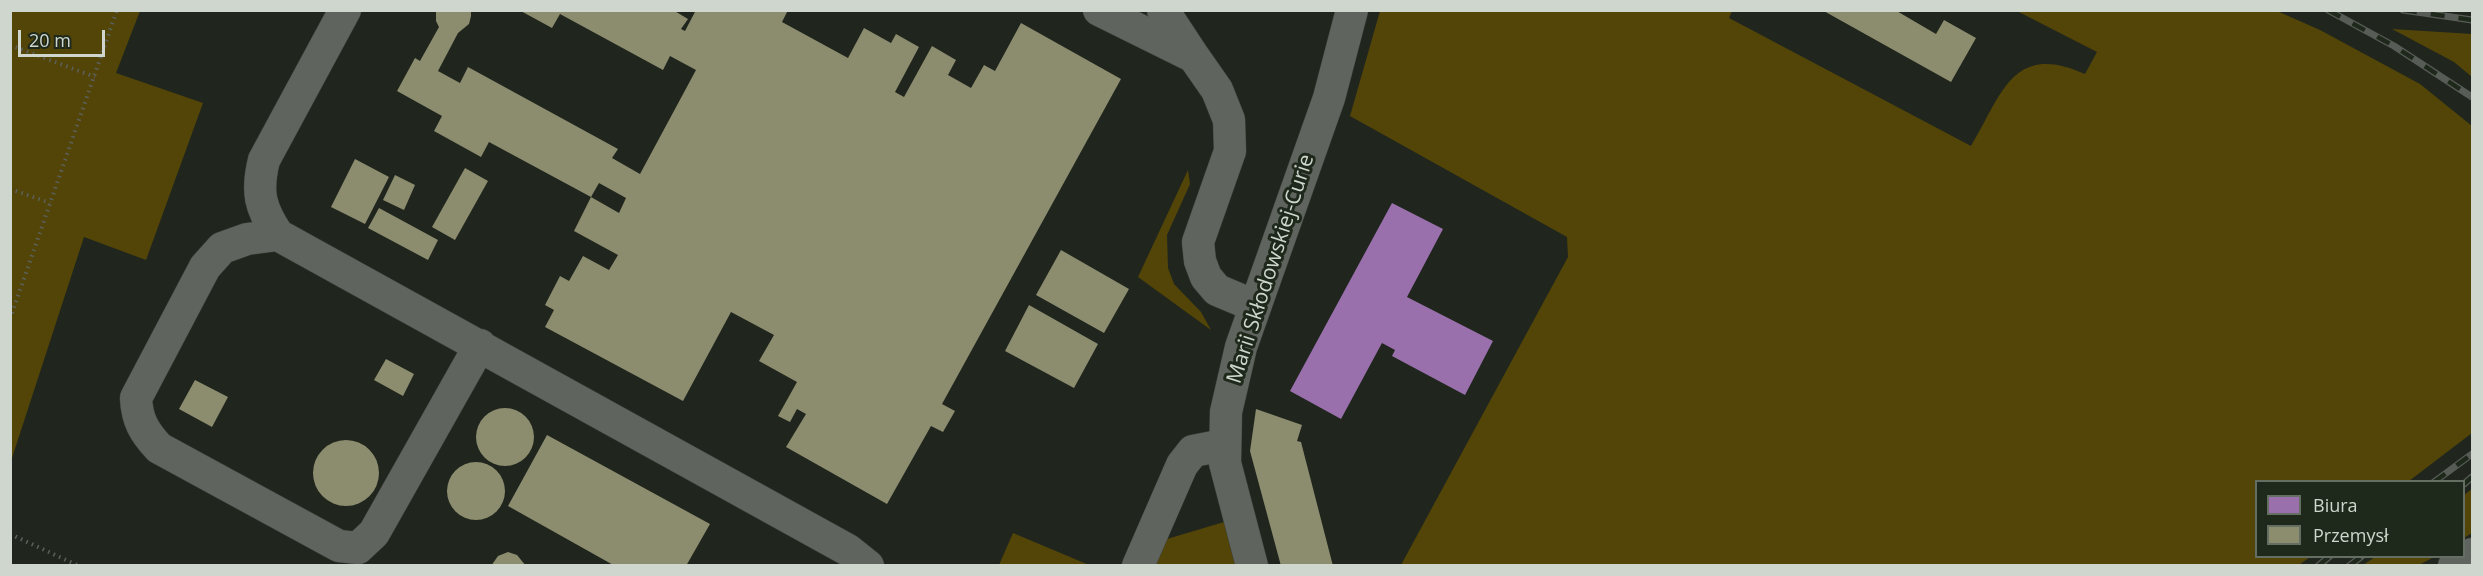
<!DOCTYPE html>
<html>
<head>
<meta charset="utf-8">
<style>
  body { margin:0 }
  #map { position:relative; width:2483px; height:576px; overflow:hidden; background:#20261e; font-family:"Open Sans",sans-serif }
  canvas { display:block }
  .frame { position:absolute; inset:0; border:12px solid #cfd6cd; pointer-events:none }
  .legend { position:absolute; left:2255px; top:480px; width:210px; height:78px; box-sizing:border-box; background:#1f291b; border:2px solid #656e62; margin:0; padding:8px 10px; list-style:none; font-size:18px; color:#cfd6cd }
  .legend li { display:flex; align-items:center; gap:12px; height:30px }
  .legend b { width:30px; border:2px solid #656e62 }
  .scale { position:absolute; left:18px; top:30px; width:87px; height:27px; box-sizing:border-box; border:3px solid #cfd6cd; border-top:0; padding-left:8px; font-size:18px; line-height:21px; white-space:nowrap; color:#cfd6cd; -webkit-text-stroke:4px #1f291b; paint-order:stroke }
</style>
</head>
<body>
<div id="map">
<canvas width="2483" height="576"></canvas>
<div class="frame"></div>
<ul class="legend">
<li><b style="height:16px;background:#9970ab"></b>Biura</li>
<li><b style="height:16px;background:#8c8c6e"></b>Przemysł</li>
</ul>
<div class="scale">20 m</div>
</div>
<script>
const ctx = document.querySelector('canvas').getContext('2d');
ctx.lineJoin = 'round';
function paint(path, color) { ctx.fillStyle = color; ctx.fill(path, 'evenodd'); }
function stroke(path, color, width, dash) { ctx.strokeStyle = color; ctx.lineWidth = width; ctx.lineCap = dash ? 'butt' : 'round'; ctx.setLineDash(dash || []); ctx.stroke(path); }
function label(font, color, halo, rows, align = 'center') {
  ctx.font = font + ' "Open Sans",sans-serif'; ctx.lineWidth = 6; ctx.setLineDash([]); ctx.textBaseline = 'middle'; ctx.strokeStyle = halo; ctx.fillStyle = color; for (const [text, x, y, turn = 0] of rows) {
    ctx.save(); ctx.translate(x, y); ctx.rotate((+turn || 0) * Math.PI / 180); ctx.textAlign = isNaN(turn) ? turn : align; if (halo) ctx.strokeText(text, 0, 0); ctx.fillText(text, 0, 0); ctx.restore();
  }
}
paint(new Path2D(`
  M11 10 140 11 116 73 203 103 146 260 84 237 11 461Z
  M1380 11H1732L1729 18 1971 146C2002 95 2012 41 2085 74L2097 52 2017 11H2277L2320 30 2420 84 2472 126V433L2409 481 2256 482V556L2310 557 2299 565H1401L1568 257 1567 237 1350 116Z
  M2392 29 2472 34V77L2454 62Z
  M1188 170 1190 184 1167 235 1168 268 1174 284 1201 312 1211 330 1138 277Z
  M2472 489V533L2464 538V495Z
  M1224 522 1237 565 1155 566 1167 539Z
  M1013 533 1089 565H999Z
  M2375 557V556L2434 557 2419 565H2363Z`), '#534508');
paint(new Path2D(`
  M1392 203 1443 229 1407 297 1493 341 1465 395 1392 356 1395 350 1382 343 1341 419 1290 391Z`), '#9970ab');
paint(new Path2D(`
  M436 10H471V16L469 24 458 33 438 71 460 83 468 67 618 149 612 158 640 174 696 70 670 56 663 70 560 14 552 28 519 10H673L688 19 681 29 685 31 696 10H788L782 22 848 58 864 28 891 43 896 34 919 47 895 92 904 97 932 46 956 60 948 75 971 88 984 65 995 71 1021 23 1121 79 942 404 955 411 943 432 931 426 887 504 786 447 806 414 797 409 790 422 778 416 797 382 759 361 774 335 731 312 683 401 545 327 554 310 545 305 560 276 569 281 583 256 609 270 618 255 574 231 591 197 619 213 626 198 599 183 591 197 489 142 481 157 434 131 442 116 397 91 415 58 420 61 439 27 436 21Z
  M1822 10H1895L1936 34 1944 20 1976 38 1951 82Z
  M355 159 389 177 365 224 331 207Z
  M465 168 488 181 455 240 432 227Z
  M395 175 415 185 404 210 383 200Z
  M379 208 438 240 428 260 368 228Z
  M1061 250 1129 289 1104 333 1036 295Z
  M1029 305 1098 344 1074 388 1005 351Z
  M386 359 414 374 403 396 374 380Z
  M195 380 228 397 212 427 179 409Z
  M476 437a29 29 0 1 1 58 0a29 29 0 1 1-58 0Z
  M1256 409 1302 425 1297 441 1301 442 1333 566H1281L1250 451Z
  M547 435 710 524 686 566H615L508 506Z
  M313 473a33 33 0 1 1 66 0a33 33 0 1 1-66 0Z
  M447 491a29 29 0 1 1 58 0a29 29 0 1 1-58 0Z
  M508 552 517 555 526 566H491L498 556Z`), '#8c8c6e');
const minor = new Path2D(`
  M345 10 264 160C256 192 260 208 278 235L247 239 222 248 205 267 136 398C137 420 144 432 159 448L339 546 358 548 374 533 480 345
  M1099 10 1194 57 1217 90 1229 120 1230 151 1198 242 1200 261 1206 277 1217 290 1255 306
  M1163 10 1194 57
  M278 235 848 550 868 566
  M1138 566 1182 465 1193 451 1224 445
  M1252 566 1225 463 1226 412 1241 347 1329 98 1352 10
  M2454 566 2472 554`);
stroke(minor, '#3d433c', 33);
stroke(new Path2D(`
  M10 45 95 77
  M10 189 50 203
  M10 319 117 10
  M10 534 79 566`), '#5c605b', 4, [1.5, 4.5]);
stroke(minor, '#60645e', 32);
const rail = new Path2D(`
  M2328 10 2394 46 2472 97
  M2403 10 2472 20
  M2434 482 2472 454
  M2464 484 2472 477
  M2318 566 2330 556
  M2349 566 2362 556`);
stroke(rail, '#575c56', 7);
stroke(rail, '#1f291b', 4.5, [14]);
label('21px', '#cfd6cd', '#1f291b', [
  ["Marii Skłodowskiej-Curie",1271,269,-72]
]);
</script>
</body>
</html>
